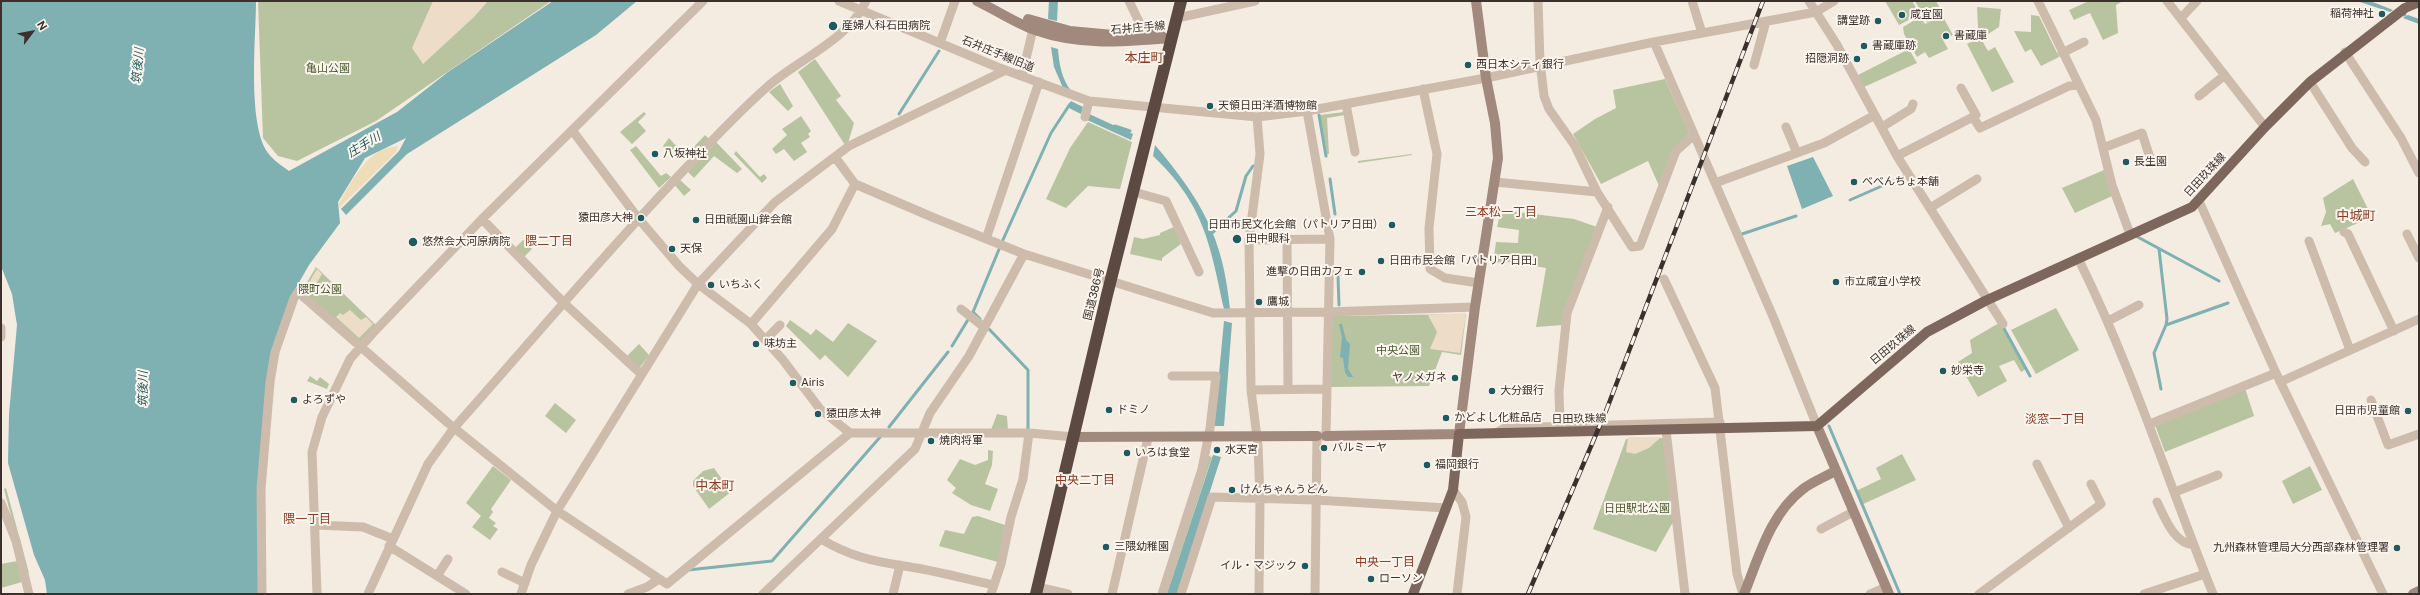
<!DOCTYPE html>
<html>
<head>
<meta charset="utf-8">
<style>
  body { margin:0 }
  #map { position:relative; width:2420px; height:595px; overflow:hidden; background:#f4ebe1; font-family:"Public Sans",sans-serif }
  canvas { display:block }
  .frame { position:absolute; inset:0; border:2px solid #3b302b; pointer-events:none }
  .north { position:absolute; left:12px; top:12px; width:40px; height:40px; -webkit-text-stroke:3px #fbf5ee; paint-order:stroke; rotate:58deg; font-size:11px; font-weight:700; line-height:16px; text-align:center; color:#3b302b }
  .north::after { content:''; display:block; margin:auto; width:14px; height:18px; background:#3b302b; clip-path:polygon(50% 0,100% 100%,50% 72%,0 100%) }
</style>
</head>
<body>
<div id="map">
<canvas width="2420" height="595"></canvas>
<div class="frame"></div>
<div class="north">N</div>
</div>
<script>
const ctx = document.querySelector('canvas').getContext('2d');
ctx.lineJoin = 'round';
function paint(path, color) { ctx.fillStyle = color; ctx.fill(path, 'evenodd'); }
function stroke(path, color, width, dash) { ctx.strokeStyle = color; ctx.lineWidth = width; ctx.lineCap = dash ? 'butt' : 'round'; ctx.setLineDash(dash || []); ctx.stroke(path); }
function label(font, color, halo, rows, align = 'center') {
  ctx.font = font + ' "Public Sans","Noto Sans JP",sans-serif'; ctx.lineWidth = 4; ctx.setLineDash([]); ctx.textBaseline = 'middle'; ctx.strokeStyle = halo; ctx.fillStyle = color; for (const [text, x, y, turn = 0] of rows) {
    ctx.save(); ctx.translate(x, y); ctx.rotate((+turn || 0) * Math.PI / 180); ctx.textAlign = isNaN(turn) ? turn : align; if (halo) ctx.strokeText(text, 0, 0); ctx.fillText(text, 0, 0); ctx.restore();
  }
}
paint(new Path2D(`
  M258 1H551L376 121 297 161 278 156 263 138Z
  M1885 1H1912L1920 14 1899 25Z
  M1915 1H1936L1943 14 1927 22Z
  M2089 1H2123L2116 5 2118 33 2103 40 2090 13 2074 20 2069 10Z
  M1977 7 2001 9 1999 27 1982 38 1978 27Z
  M1942 15 1953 35 1943 40 1948 49 1929 58 1925 52 1917 57 1904 34 1903 27 1920 17 1925 24Z
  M2031 15 2039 16 2059 57 2041 66 2031 49 2025 52 2014 31 2031 32Z
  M1980 37 1988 51 1995 47 2014 82 1992 92 1967 44Z
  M1909 49 1917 63 1864 87 1858 75Z
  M815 59 841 96 836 100 854 123 848 143 845 145 798 72Z
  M1665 79 1689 133 1660 188 1648 161 1601 184 1573 134 1595 119 1616 108 1613 90Z
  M780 84 793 106 788 111 769 92Z
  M644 112 646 114 638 122 646 131 632 144 620 132Z
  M1344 112 1345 115 1327 118 1329 154H1327L1320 115Z
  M801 116 811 131 808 134 810 137 801 143 807 152 794 161 784 149 776 154 772 149 787 135 782 129Z
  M1088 122 1132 142 1120 189 1088 186 1066 208 1046 199 1070 148Z
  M705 135 709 139 696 151 693 148Z
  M669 138 680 150 673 157 663 146Z
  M716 142 742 169 737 173 714 156 694 178 688 172Z
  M636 146 661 176 666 173 671 177 659 188 630 150Z
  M736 151 760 177 764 174 767 178 762 183 734 154Z
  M1412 154V155L1358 163V161Z
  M2104 170 2112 196 2075 213 2062 188Z
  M679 179 691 190 684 196 674 184Z
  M2353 179 2372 217 2335 233 2330 224 2321 226 2326 212 2323 198Z
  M1501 210 1574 219 1597 227 1563 325 1536 327 1546 268 1511 262 1493 263 1496 242 1518 243 1519 230 1497 227Z
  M1174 227 1181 244 1162 258V261L1130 254 1134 237 1143 239 1160 235V233Z
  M523 240 532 249 524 257 515 248Z
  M316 267 378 327 360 347 302 291Z
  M2056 308 2079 350 2036 374 2011 330Z
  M1466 314 1461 355 1442 352 1429 386 1330 387 1331 316Z
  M790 320 811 335 816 329 833 342 848 323 877 341 848 377 825 355 820 360 786 326Z
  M1999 323 2026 369 2021 372 2014 360 1999 366 2007 381 1978 397 1958 362 1972 353 1970 340Z
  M639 344 649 355 638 370 625 358Z
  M310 376 317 381 320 377 329 384 327 389 307 381Z
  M2245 388 2254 416 2165 452 2155 425Z
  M555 403 576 420 566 433 545 416Z
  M997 414 1007 416 1008 431 991 430Z
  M1663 438 1673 522 1656 552 1593 529 1626 439Z
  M988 450 993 451 992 465 985 484 998 489 990 511 971 505 952 493 956 488 947 480 960 459 975 465 988 460Z
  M1902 454 1916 480 1861 505 1856 491 1881 479 1876 468Z
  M1206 455 1212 457 1167 594H1163Z
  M493 466 511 480 491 509 493 512 489 518 496 523 493 526 498 529 490 540 472 527 481 516 466 503Z
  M2310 466 2322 490 2293 504 2282 481Z
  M714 468 731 492 709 509 693 486V481L703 471Z
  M6 488 29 573H26L4 489Z
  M978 516 1008 526 998 562 939 546 945 530 964 534 972 517Z
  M17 561 22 582 1 588V564Z`), '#b8c4a0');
paint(new Path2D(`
  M398 146 396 152 339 208V203C353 180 367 148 398 146Z`), '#efdcb8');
paint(new Path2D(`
  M433 1H488L474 17 423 64 412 48Z
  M317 269 322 274 310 294 305 289Z
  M350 310 361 320 366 317 373 324 359 338 336 317 340 313 343 315Z
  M1466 313 1460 353 1430 349 1437 332 1428 315Z
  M1628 437H1661L1649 448 1635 454 1626 452Z`), '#ecdcc8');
paint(new Path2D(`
  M1 1H256C256 37 247 124 268 153 273 160 282 166 289 171L397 112 448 72 553 1H637L596 35 407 154 346 215 341 209 399 151 406 138 365 158 338 202 340 223 309 265 293 293 274 348 258 594H47L45 580 34 555 8 463 9 414 17 325 12 294 1 266Z
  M1049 1H1058L1057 21 1048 19Z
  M2357 1H2370L2393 10 2390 12Z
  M2408 15 2419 19V24L2403 18Z
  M1051 47 1058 49C1059 64 1062 79 1071 91L1063 88 1054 67Z
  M1071 101 1083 107 1081 114 1067 107Z
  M1087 113 1133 134 1131 140 1085 119Z
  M1155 145C1201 200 1223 236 1230 309H1224C1210 244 1204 204 1153 156Z
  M1813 157 1833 196 1802 209 1787 166Z
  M1224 321 1232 323 1224 426H1214Z
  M1339 324H1342L1346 340 1350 344 1348 369 1353 377H1348L1345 372 1343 358 1340 357 1342 337Z
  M1213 455 1221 457 1177 594H1167Z`), '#7fb0b2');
stroke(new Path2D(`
  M2404 15H2405
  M899 114 939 51
  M1319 115 1326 156
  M1115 126 1130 131
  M1330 179 1335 214
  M1850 200 1907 175
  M1210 235 1236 211 1246 176 1253 166
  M1739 235 1796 216
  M2134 235 2219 281
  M1002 242 1051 133 1070 104
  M2159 249 2167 319 2166 325
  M1338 276 1339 305
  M980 319 973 312 1000 247
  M2002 325 2030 376
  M989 329 1028 370V429
  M952 346 969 318
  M2161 389 2154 353 2166 325 2228 303
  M1829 426 1900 594
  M889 427 948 352
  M688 570 772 561 881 436`), '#7fb0b2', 3);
stroke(new Path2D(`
  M839 1 997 67 1089 101 1257 117 1307 111 1486 78 1654 42 1816 12 1834 1
  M1129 1 1144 32
  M1538 1 1540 62 1544 96 1549 109 1575 146 1597 192 1632 247 1640 246 1676 151 1693 136
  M1692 1 1702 33
  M1809 1 1837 45 1897 156 2003 324
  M2038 1 2096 120 2112 185 2130 234
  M2167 1 2265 127
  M1177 18 1255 1
  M2181 18 2197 1
  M1654 42 1774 319 1817 426
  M940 43 955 1
  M2345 52 2401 138 2419 173
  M2062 53 2084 42
  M1754 65 1766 21
  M1022 76 1033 29
  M2310 82 2352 148 2365 162
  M1961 88 1976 115 1973 117
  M1423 89 1437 154 1429 228 1430 269 1445 278 1479 283
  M2199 96 2225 75
  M1346 104 1355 152
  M1307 111 1330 239 1326 436H1317L1315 594
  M1085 117 1089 101
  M1257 117 1260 154 1249 240 1251 390 1258 445 1260 499 1259 594
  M1786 127 1797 153
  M1882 127 1911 109 1913 104
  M572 130 638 218 679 266 698 284 751 324 783 360 820 409 850 433H1029L1074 437
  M2103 148 2142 133 2151 161
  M1897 156 1973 117 1980 128 2069 86 2078 85
  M835 157 855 184 932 217 1024 254 1213 313 1327 312 1475 307
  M1495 182 1597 192
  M1715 183 1824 143 1875 115
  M1134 192 1166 201 1199 272
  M2199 201 2276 373 2383 594
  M1930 208 1977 179
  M482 219 564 303 641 374
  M2344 232 2348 234 2394 331
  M2407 234 2419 258
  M986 239 1039 82
  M1287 239 1288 389
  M1249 240 1330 239
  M2309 241 2350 350
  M2078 258C2132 367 2168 482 2213 594
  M1664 279 1715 388 1737 574 1743 594
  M961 309 985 328
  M2108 321 2139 305
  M751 324 832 229 855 184
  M1 328V337
  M766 339 780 325
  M2280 382 2419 319
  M1251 390 1326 389
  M2371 400 2388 445 2419 434
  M2150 424 2276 373
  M1560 426 1559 391 1567 313 1608 207
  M1666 430 1685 594
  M1496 433 1505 428 1720 422
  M2037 464 2069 528
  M1453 490 1462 502 1466 517 1457 594
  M2175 492 2218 475
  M2157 502C2165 518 2174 544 2194 545
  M1 503 16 541 29 594
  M315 525 363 527 393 539
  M1821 529 1853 512
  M821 539C849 556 872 561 904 566 934 570 964 579 994 585
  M389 546 466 594
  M502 572 525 583
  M437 576 448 559
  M1037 587 1068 594
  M262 594 261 489 270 382 275 352 294 298 298 292 448 423 556 510 667 584 850 433
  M317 594 312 452 322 417 350 359 373 333 482 219 703 1
  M368 594 428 464 454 428C526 347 595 265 669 186 701 152 732 118 767 87 797 60 849 40 866 1
  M521 594 531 565 557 511 698 284 775 202 849 146 1006 70
  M628 594 647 587 659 579
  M763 594 915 449 930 413 969 356 1024 254
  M893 594 900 565
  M991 594 1001 564 1011 517 1023 479 1029 433
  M1112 594 1148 438
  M1162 594 1202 469 1210 428 1216 376H1172
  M1181 594 1212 497 1316 500 1446 508
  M1870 594 1886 587
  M1979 594 2101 504 2091 484
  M2144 594 2205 574`), '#cdbbac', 9);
stroke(new Path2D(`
  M977 1C996 10 1015 23 1035 30 1080 46 1125 42 1172 38
  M1028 19 1070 31 1113 35 1144 32 1161 35
  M1817 426 1889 594
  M1326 436 1459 434 1475 307 1498 158 1495 123 1486 78 1476 1
  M1074 437 1317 436
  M1744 594C1759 557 1770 514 1803 489 1812 482 1825 477 1835 471
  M2413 594 2419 591`), '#a18a7d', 10);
stroke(new Path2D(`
  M1413 594 1453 490 1459 434 1817 426 1927 332 1985 301 2192 207 2265 127 2310 82 2405 8 2419 2`), '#7d675c', 10);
stroke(new Path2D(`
  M1036 594 1107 295 1181 1`), '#5c4a42', 12);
const rail = new Path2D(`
  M1528 594 1606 411 1763 1`);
stroke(rail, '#3b302b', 4.5);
stroke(rail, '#fbf5ee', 3, [9]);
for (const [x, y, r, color] of [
  [2382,14,4,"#1f5a5e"],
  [1902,15,4,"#1f5a5e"],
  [1878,21,4,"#1f5a5e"],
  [833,26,5,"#1f5a5e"],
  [1946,36,4,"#1f5a5e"],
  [1864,46,4,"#1f5a5e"],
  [1857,59,4,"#1f5a5e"],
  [1468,65,4,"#1f5a5e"],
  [1210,106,4,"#1f5a5e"],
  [655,154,4,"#1f5a5e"],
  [2126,162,4,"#1f5a5e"],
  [1854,182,4,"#1f5a5e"],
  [641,218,4,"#1f5a5e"],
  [696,220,4,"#1f5a5e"],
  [1392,225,4,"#1f5a5e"],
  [1237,239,5,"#1f5a5e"],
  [413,242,5,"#1f5a5e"],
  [672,249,4,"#1f5a5e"],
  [1381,261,4,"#1f5a5e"],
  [1362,272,4,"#1f5a5e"],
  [1836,282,4,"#1f5a5e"],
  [711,285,4,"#1f5a5e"],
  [1259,302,4,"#1f5a5e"],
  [756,344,4,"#1f5a5e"],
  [1943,371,4,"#1f5a5e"],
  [1455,378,4,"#1f5a5e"],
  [793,383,4,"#1f5a5e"],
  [1492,391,4,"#1f5a5e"],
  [294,400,4,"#1f5a5e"],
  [1109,410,4,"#1f5a5e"],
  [2408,411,4,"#1f5a5e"],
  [818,414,4,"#1f5a5e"],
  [1446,418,4,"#1f5a5e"],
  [931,441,4,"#1f5a5e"],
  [1324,448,4,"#1f5a5e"],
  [1217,450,4,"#1f5a5e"],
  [1127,453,4,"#1f5a5e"],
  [1427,465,4,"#1f5a5e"],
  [1232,490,4,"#1f5a5e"],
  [1106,547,4,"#1f5a5e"],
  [2397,548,4,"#1f5a5e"],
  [1305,566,4,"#1f5a5e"],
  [1371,579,4,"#1f5a5e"]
]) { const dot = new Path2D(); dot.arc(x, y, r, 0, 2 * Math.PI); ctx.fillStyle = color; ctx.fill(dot); stroke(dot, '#fbf5ee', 1.5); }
label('11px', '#3b302b', '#fbf5ee', [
  ["稲荷神社",2374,14,"right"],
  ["咸宜園",1910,15],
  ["講堂跡",1870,21,"right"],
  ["産婦人科石田病院",842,26],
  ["書蔵庫",1954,36],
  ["書蔵庫跡",1872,46],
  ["招隠洞跡",1849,59,"right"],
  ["西日本シティ銀行",1476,65],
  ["天領日田洋酒博物館",1218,106],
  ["八坂神社",663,154],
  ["長生園",2134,162],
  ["べべんちょ本舗",1862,182],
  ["猿田彦大神",633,218,"right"],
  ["日田祇園山鉾会館",704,220],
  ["日田市民文化会館（パトリア日田）",1384,225,"right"],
  ["田中眼科",1246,239],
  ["悠然会大河原病院",422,242],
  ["天保",680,249],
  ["日田市民会館「パトリア日田」",1389,261],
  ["進撃の日田カフェ",1354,272,"right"],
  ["市立咸宜小学校",1844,282],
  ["いちふく",719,285],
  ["鷹城",1267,302],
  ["味坊主",764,344],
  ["妙栄寺",1951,371],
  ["ヤノメガネ",1447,378,"right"],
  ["Airis",801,383],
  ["大分銀行",1500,391],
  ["よろずや",302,400],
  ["ドミノ",1117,410],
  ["日田市児童館",2400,411,"right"],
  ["猿田彦太神",826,414],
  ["かどよし化粧品店",1454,418],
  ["焼肉将軍",939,441],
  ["バルミーヤ",1332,448],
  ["水天宮",1225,450],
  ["いろは食堂",1135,453],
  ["福岡銀行",1435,465],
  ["けんちゃんうどん",1240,490],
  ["三隈幼稚園",1114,547],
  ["九州森林管理局大分西部森林管理署",2389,548,"right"],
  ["イル・マジック",1297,566,"right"],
  ["ローソン",1379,579]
], 'left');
label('11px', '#3b302b', '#fbf5ee', [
  ["石井庄手線",1138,28,-5],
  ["石井庄手線旧道",998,54,22],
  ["日田玖珠線",2205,175,-47],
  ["国道386号",1094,294,-76],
  ["日田玖珠線",1893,345,-40],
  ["日田玖珠線",1579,419,-1]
]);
label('11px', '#4a5a2e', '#fbf5ee', [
  ["亀山公園",328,69],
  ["隈町公園",320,290],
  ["中央公園",1398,351],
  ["日田駅北公園",1637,509]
]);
label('italic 12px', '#1f5a5e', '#fbf5ee', [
  ["筑後川",138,66,-85],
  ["庄手川",364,145,-31],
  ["筑後川",143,389,-90]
]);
label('12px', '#8c3b22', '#fbf5ee', [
  ["三本松一丁目",1501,212],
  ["隈二丁目",549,241],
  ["淡窓一丁目",2055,419],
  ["中央二丁目",1085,480],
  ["隈一丁目",307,519],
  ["中央一丁目",1385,562]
]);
label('13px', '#8c3b22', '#fbf5ee', [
  ["本庄町",1144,58],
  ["中城町",2356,216],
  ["中本町",715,486]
]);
</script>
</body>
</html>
